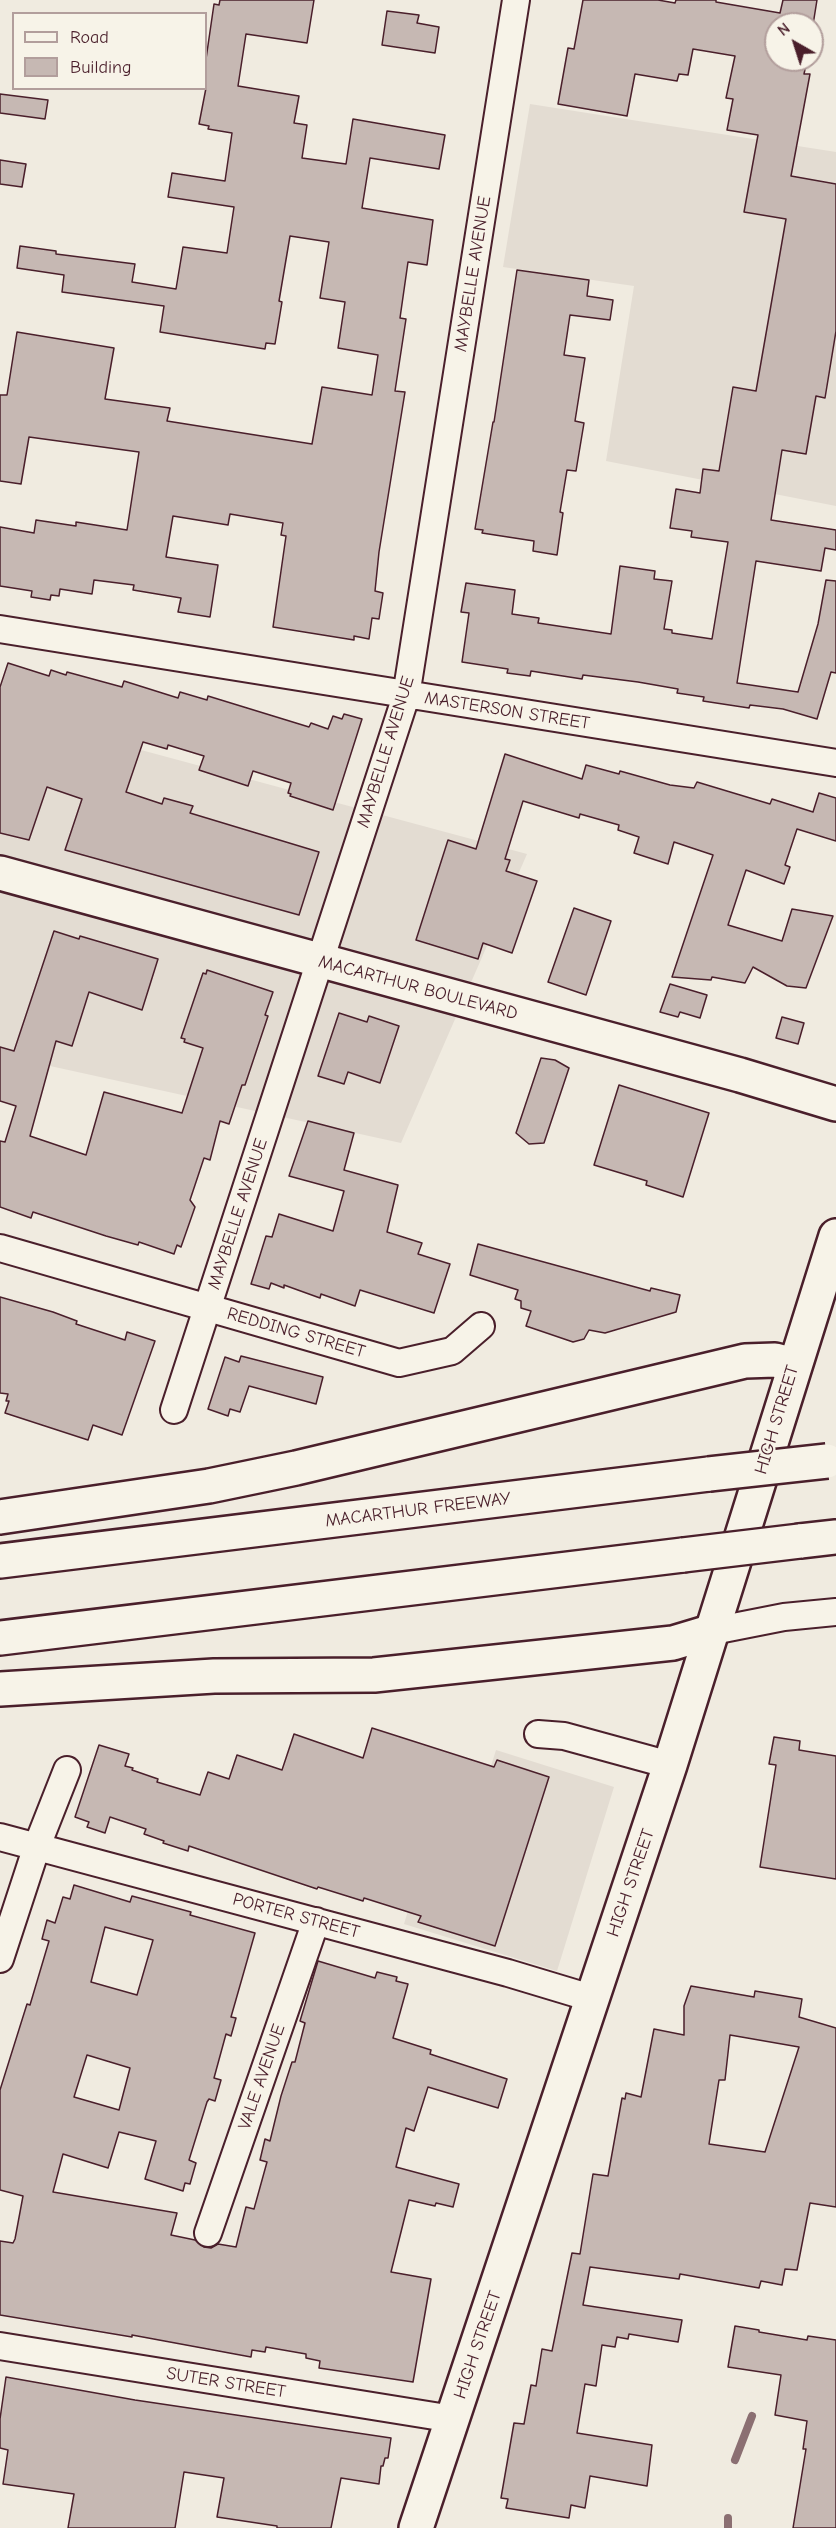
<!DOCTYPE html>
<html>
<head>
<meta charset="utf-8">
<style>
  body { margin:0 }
  #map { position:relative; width:836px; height:2528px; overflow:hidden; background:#f0ebe0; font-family:"Comic Neue",sans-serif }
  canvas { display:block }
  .legend { position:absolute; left:12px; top:12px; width:195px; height:78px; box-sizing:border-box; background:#f7f3e8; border:2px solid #b29e9c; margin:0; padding:8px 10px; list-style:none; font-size:18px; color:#4a1f2b }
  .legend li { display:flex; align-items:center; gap:12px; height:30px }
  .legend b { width:30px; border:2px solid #b29e9c }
  .north { position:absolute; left:764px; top:12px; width:60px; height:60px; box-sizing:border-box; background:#f7f3e8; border:2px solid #b29e9c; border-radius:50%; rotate:321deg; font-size:16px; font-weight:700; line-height:24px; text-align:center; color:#4a1f2b }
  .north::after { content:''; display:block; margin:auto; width:21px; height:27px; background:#4a1f2b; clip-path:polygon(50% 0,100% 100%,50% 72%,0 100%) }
</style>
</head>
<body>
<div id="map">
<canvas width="836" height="2528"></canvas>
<ul class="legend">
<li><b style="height:8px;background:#f7f3e8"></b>Road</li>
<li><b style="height:16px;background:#c6b8b3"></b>Building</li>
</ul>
<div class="north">N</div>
</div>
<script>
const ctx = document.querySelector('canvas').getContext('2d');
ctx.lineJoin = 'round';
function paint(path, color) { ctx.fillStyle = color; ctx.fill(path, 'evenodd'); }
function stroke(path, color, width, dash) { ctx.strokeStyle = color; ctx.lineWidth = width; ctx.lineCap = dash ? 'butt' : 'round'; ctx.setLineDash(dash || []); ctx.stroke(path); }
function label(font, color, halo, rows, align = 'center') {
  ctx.font = font + ' "Comic Neue",sans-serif'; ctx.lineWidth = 4.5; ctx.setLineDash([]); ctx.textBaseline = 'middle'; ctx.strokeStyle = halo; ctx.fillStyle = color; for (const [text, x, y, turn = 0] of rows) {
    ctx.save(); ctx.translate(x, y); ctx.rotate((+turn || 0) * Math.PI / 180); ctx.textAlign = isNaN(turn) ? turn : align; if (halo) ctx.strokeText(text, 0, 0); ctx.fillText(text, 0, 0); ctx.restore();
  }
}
paint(new Path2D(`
  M530 104 836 152V506L606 461 634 286 503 267Z
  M0 712 527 854 401 1143 0 1055Z
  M496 1750 614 1787 557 1971 404 1924 431 1836 466 1846Z`), '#e3dcd2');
stroke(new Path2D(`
  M735 2460 752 2416
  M728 2518V2528`), '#8b6f72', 8);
const building = new Path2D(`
  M220 0H314L307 43 246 34 238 86 299 96 294 123 307 125 302 158 346 164 353 119 445 135 439 169 370 158 362 208 433 220 427 265 408 262 400 318 406 319 395 391 405 392 379 552 375 591 383 593 379 619 372 618 369 639 354 636V640L273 627 286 536 281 535 283 523 230 514 228 525 173 516 166 557 218 565 210 617 178 612 181 598 133 590 134 585 94 580 92 594 60 589 59 596 51 595 50 600 31 597 32 591 0 586V527L34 533 36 520 76 526V522L127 530 139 452 29 437 21 484 0 481V395H7L17 332 114 348 105 399 170 408 167 421 312 444 322 387 372 395 378 355 338 348 345 302 320 298 329 242 290 236 279 301 282 302 275 344 266 343 265 349 160 332 164 306 62 292 64 275 17 268 20 246 56 251V254L135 264 132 282 176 289 183 247 227 253 234 207 168 197 172 173 225 181 232 133 208 129 209 126 199 124 206 88V59L214 4 219 5Z
  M583 0H658L675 3 676 0H716V2L780 13 783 0H817L812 31V24H776V60H807L804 74H810L791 176 836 184V331L825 398 816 396 806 454 782 450 771 520 836 530V550L825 548 821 571 756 561 737 683 798 692 818 624 826 580 836 581V673L831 672 817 719 783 709 750 705 749 708 703 701 704 697 677 693 678 689 638 682 583 675 582 679 531 671 530 676 507 673 508 669 462 662 469 613 461 612 466 583 515 590 512 614 539 618 538 623 611 634 620 566 655 571 654 579 672 581 664 629 672 630V633L712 639 728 542 691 537 692 531 670 528 676 489 700 493 703 469 719 471 733 387 756 391 786 219 744 212 758 135 727 130 733 99 726 98 735 56 693 49 688 75 679 74 677 81 635 74 627 116 558 104 568 48 574 49Z
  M387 11 419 15 417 23 439 27 435 53 382 45Z
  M0 94 48 100 45 119 0 113Z
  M0 160 26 164 22 187 0 184Z
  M517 270 589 280 587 296 613 300 610 320 570 315 564 355 585 358 575 421 584 423 576 471 567 470 560 512 563 513 557 555 533 551 534 541 482 533 483 530 475 529 493 422H494Z
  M8 663 49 676 51 670 66 675 67 672 122 687 124 681 178 698 180 692 207 700 208 696 309 727 311 723 328 729 333 716 342 719 344 714 362 719 333 810 290 796 291 794 288 793 291 783 253 771 248 786 199 770 204 756 168 745 167 749 143 742 126 792 162 804 164 798 193 806 190 813 319 852 299 915 65 850 82 799 47 787 29 840 0 833V687Z
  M505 754 582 779 586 765 619 774 620 771 670 785 694 788 697 782 770 804 772 799 813 812 819 793 836 798V841L797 829 785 865 790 867 784 884 746 870 728 925 782 941 792 909 833 916 806 988 787 986 753 967 745 983 712 977 711 980 672 977 713 855 674 842 668 864 634 853 639 837 618 830 619 825 580 814 579 818 523 801 505 859 510 860 506 871 537 881 512 953 483 943 478 959 416 940 448 840 476 849Z
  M574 908 611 921 586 995 548 982Z
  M54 931 79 939 80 936 158 959 142 1010 89 992 72 1046 56 1041 30 1136 86 1155 104 1092 182 1113 203 1048 184 1042 185 1039 181 1038 203 973 206 974 207 970 273 992 265 1015 268 1016 245 1085H242L229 1124 220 1121 210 1160 204 1158 190 1200 195 1207 181 1247 177 1245 174 1254 139 1242 138 1245 106 1236 33 1212 31 1218 0 1207V1141L5 1142 16 1106 0 1101V1047L14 1051Z
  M670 984 707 995 700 1018 680 1012 678 1017 660 1012Z
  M339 1013 367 1022 369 1016 399 1026 380 1083 348 1072 344 1084 318 1076Z
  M782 1017 804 1023 798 1044 776 1038Z
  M541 1058 555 1060 569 1068 544 1143 529 1144 516 1133Z
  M619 1085 709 1113 683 1197 646 1185 647 1181 594 1165Z
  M308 1121 354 1133 344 1170 398 1185 387 1232 422 1243 418 1254 450 1264 434 1313 360 1290 355 1306 321 1294 320 1298 284 1285V1288L271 1283 269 1289 251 1284 266 1236 272 1237 279 1214 333 1231 344 1191 289 1176Z
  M478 1244 650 1291 651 1288 680 1295 676 1312 605 1333 589 1330 584 1339 573 1342 526 1326 531 1311 521 1308V1301L515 1299 518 1290 470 1275Z
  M0 1297 53 1312 77 1321 76 1324 125 1340 127 1332 155 1341 122 1435 93 1425 88 1440 5 1413 9 1401H6L8 1394 0 1393Z
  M241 1356 323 1377 316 1404 249 1386 240 1412 230 1409 228 1416 208 1409 225 1357 239 1362Z
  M372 1728 494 1767 497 1760 549 1777 495 1946 418 1922 421 1916 364 1898 363 1901 318 1887 317 1889 189 1846 188 1851 163 1843 164 1841 144 1834 146 1829 110 1817 105 1833 87 1827 89 1822 75 1817 99 1745 129 1754 125 1766 133 1768 132 1770 158 1779 157 1782 200 1795 208 1772 229 1779 237 1755 282 1770 294 1734 363 1758Z
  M774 1737 800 1741 799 1750 836 1756V1879L760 1867 776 1765 769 1764Z
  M74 1885 130 1902 132 1896 191 1912 190 1915 255 1933 231 2017 236 2018 231 2036 226 2034 214 2078 221 2080 215 2101 209 2099 207 2102 189 2160 196 2163 190 2184 185 2183 183 2191 145 2179 156 2141 119 2132 108 2168 63 2154 53 2192 177 2213 171 2235 195 2240 204 2247 211 2248 218 2244 236 2247 246 2207 254 2209 267 2162 260 2160 265 2139 270 2141 281 2096 292 2062H295L305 2023 300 2021 318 1961 375 1978 377 1972 397 1977 396 1981 408 1984 393 2038 431 2050 430 2054 507 2079 498 2108 428 2087 414 2131 406 2128 396 2167 459 2184 453 2207 436 2203 435 2206 409 2200 391 2272 431 2279 413 2382 319 2368 320 2361 306 2358V2354L266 2347 265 2352 252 2350 251 2357 132 2335V2337L0 2315V2241L13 2243 15 2239 23 2196 0 2190V2090L27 2004 30 2005 49 1941 42 1939 47 1920 55 1923 63 1897 70 1899ZM105 1927 153 1940 137 1995 91 1982ZM87 2055 130 2068 119 2110 74 2097Z
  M691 1986 754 1997 755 1991 802 1999 799 2017 836 2028V2207L810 2203 797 2270 785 2269 782 2285 761 2281 759 2288 680 2274 679 2279 590 2267 583 2305 682 2320 678 2342 629 2334 628 2339 617 2337 615 2347 602 2345 596 2386 585 2384 577 2433 652 2445 647 2486 590 2476 585 2508 571 2505 569 2518 506 2508 508 2499 501 2498 514 2423 524 2424 531 2385 536 2386 542 2349 552 2351 572 2253 580 2254 593 2174 608 2176 622 2098 625 2099 626 2093 641 2097 654 2029 684 2035V2006ZM730 2035 799 2047 765 2152 709 2144 719 2080H725Z
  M735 2326 759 2330V2332L807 2340 808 2336 836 2340V2528H793L806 2449H803L807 2421 775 2415 781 2375 728 2367Z
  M6 2377 135 2400 391 2438 388 2458H385L383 2466H381L379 2484 341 2478 331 2528H277V2526L217 2517 224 2478 184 2472 175 2528H68L74 2494 3 2484 8 2450 0 2448V2419Z`);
paint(building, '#c6b8b3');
stroke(building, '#4a1f2b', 1.5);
const street = new Path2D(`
  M0 629 836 763
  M0 1248 399 1363 452 1351 481 1326
  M174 1410 406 696 516 0
  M713 1631 784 1617 836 1612
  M538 1734 564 1736 670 1765
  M0 1837 508 1973 591 1998
  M0 1959 37 1846 67 1770
  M208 2233 316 1921
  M0 2346 453 2419`);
const secondary = new Path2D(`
  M0 873 740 1075 836 1104
  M416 2528 670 1765 836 1236`);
const highway = new Path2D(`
  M0 1517 209 1486 296 1468 745 1361 775 1360 794 1365
  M800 1541 836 1537
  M0 1561 709 1474
  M0 1638 683 1555
  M0 1689 214 1676 374 1675 673 1643 713 1631`);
stroke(street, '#4a1f2b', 30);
stroke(secondary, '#4a1f2b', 38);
stroke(highway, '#4a1f2b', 38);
stroke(street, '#f7f3e8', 26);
stroke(secondary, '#f7f3e8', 33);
stroke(highway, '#f7f3e8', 33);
const highwayBridge = new Path2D(`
  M709 1474 827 1461
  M683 1555 800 1541`);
stroke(highwayBridge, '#4a1f2b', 38, []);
stroke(highwayBridge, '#f7f3e8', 33);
label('18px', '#4a1f2b', '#f7f3e8', [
  ["MAYBELLE AVENUE",473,274,-81],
  ["MASTERSON STREET",507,711,9],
  ["MAYBELLE AVENUE",386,752,-73],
  ["MACARTHUR BOULEVARD",418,988,15],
  ["MAYBELLE AVENUE",238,1214,-72],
  ["REDDING STREET",296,1333,16],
  ["HIGH STREET",777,1420,-73],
  ["MACARTHUR FREEWAY",418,1510,-7],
  ["HIGH STREET",631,1883,-71],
  ["PORTER STREET",296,1916,15],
  ["VALE AVENUE",262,2077,-71],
  ["HIGH STREET",478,2345,-71],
  ["SUTER STREET",226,2383,9]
]);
</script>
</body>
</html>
